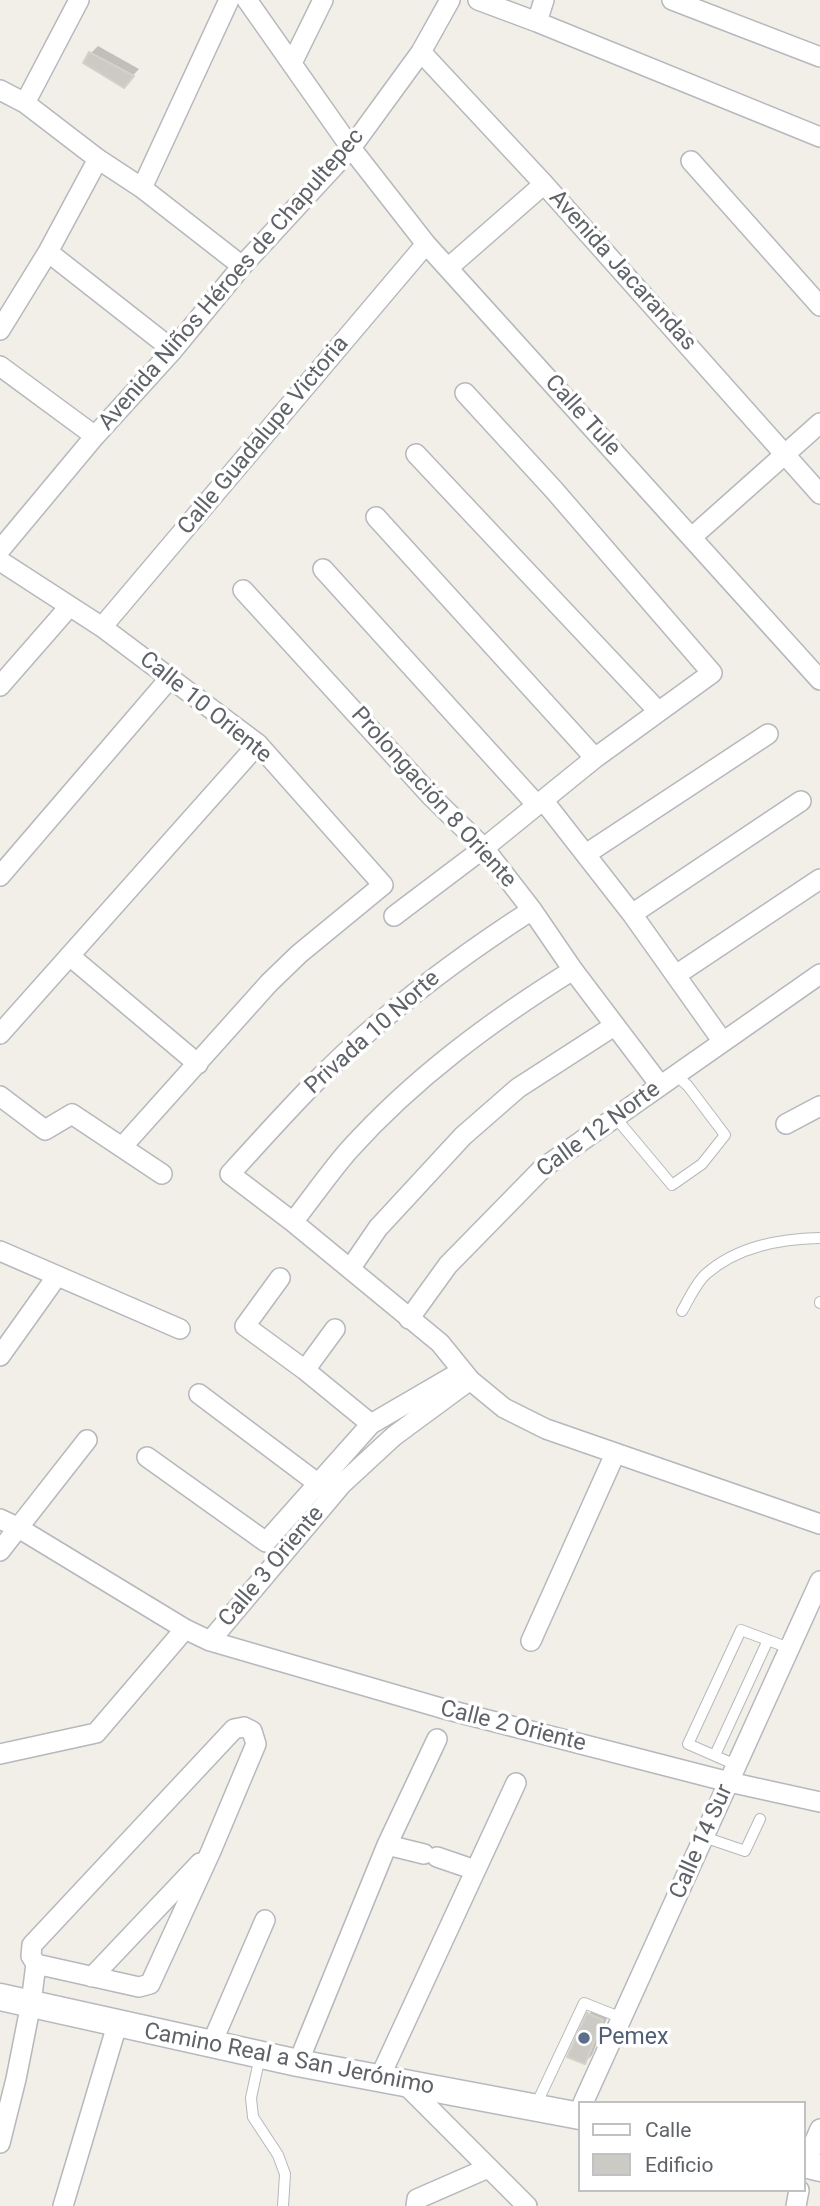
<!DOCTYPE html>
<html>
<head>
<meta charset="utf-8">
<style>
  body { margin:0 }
  #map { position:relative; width:820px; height:2206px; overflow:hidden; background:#f1efe8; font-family:Roboto,sans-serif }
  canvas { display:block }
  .legend { position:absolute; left:578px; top:2101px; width:228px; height:91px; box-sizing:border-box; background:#fff; border:2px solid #bfc1c3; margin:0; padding:9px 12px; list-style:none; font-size:21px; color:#5f6368 }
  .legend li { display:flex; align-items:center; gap:14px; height:35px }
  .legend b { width:35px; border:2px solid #bfc1c3 }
</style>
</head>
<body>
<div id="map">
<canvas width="820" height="2206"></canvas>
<ul class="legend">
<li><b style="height:9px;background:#fff"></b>Calle</li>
<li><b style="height:19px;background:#cccac5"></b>Edificio</li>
</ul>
</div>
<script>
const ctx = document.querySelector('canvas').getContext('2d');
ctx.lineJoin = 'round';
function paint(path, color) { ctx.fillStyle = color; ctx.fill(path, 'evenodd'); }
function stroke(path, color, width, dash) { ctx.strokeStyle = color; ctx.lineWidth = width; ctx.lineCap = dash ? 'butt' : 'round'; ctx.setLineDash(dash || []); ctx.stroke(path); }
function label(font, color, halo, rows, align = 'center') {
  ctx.font = font + ' Roboto,sans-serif'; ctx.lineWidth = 7; ctx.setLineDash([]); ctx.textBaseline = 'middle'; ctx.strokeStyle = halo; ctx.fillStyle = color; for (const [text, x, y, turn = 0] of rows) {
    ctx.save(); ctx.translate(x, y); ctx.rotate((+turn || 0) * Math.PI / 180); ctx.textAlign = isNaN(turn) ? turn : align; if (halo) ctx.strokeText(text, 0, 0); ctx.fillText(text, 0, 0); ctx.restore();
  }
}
paint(new Path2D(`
  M98 46 139 69 124 85 91 53Z
  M596 2007 609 2013 592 2055 585 2062 589 2014Z`), '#0003');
const building = new Path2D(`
  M89 52 134 76 124 88 83 63Z
  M587 2013 603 2020 585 2064 567 2057Z`);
paint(building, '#cccac5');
stroke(building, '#d6d1c6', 2);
const lane = new Path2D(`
  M615 1117 672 1185 702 1164 725 1135 688 1086 676 1075
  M820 1303V1302
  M682 1311C689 1299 696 1283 706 1274 738 1246 780 1239 820 1238
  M715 1755 768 1640
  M736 1765 688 1744 741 1630 789 1648
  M704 1837 745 1851 760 1819
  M260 2056 251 2098 253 2117 278 2155 285 2174 283 2206
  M535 2107 584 2003 622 2018`);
const street = new Path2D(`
  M247 0 351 148 426 244 820 680
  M478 0 537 22 820 137
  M672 0 820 57
  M537 22 544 0
  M421 52 544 184 820 494
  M292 63 323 0
  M0 90 25 103 98 159 142 188 242 266
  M25 103 79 0
  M691 161 820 306
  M142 188 229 0
  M48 252 173 350
  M448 268 544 184
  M0 330 48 252 98 159
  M0 366 95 436
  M416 454 658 711
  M376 517 595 758
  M692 537 820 423
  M0 550 95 436 173 350 242 266 351 148 421 52 450 0
  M0 561 102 627 258 744 383 885 299 954 269 983 122 1147
  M323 569 537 805
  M243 590 432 797 484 848 532 910 573 970 660 1085
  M102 627 426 244
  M0 686 69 607
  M543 800 632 914 723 1042
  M586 854 768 734
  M0 876 170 678
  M532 910C479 944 429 980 381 1021 326 1067 278 1121 230 1174L293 1222 440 1343 470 1380 504 1408 546 1429 820 1524
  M632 914 801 801
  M394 916 484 848 595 758 712 673 554 490 465 393
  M71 957 198 1064
  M676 975 820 879
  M0 1034 258 744
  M0 1096 45 1130 72 1114 162 1174
  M786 1124 820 1106
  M293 1222C312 1198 329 1173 349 1150 414 1078 491 1021 573 970
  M0 1251 180 1329
  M350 1269 378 1228 463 1136 518 1088 614 1026
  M280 1278 245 1326 305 1370 371 1424
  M409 1319 448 1265 543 1168 820 974
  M0 1356 57 1276
  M305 1370 335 1329
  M199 1394 316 1482
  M147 1457 266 1542 371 1424 462 1371
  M0 1519 17 1527 185 1629 210 1641 342 1484 394 1436 470 1380
  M0 1551 87 1440
  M210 1641 441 1708 729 1782 820 1802
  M531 1641 615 1454
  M0 1754 96 1733 185 1629
  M387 1845 424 1854
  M437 1857 475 1870
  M92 1977 200 1863
  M211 2045 265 1920
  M298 2063 387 1845 437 1739
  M379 2079 516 1783
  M405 2084 527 2206
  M583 2103 820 1581
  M0 2143 16 2079 31 2003 36 1964 31 1956 32 1945 234 1729 244 1727 252 1731 256 1744 211 1851 150 1984 139 1987 36 1964
  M804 2166 820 2129
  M63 2206 117 2025
  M416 2206 417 2199 488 2168
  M796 2206 799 2190`);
const secondary = new Path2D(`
  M0 1997 298 2063 580 2116
  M804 2164 820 2168`);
stroke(lane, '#b5b8bc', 12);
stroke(street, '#b5b8bc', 22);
stroke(secondary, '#b6babf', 29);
stroke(lane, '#fff', 10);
stroke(street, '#fff', 19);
stroke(secondary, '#fff', 26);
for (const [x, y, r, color] of [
  [584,2038,7,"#5c6f8a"]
]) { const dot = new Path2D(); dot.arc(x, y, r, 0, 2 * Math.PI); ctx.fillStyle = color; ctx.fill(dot); stroke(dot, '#fff', 2.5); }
label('23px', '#5f6368', '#fff', [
  ["Avenida Jacarandas",622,271,48],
  ["Avenida Niños Héroes de Chapultepec",232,280,-49],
  ["Calle Tule",582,416,48],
  ["Calle Guadalupe Victoria",264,436,-50],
  ["Calle 10 Oriente",205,708,39],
  ["Prolongación 8 Oriente",433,798,48],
  ["Privada 10 Norte",373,1033,-42],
  ["Calle 12 Norte",599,1130,-36],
  ["Calle 3 Oriente",272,1567,-50],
  ["Calle 2 Oriente",513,1727,14],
  ["Calle 14 Sur",702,1842,-66],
  ["Camino Real a San Jerónimo",289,2060,11]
]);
label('23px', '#4e5e75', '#fff', [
  ["Pemex",598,2038]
], 'left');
</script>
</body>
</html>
